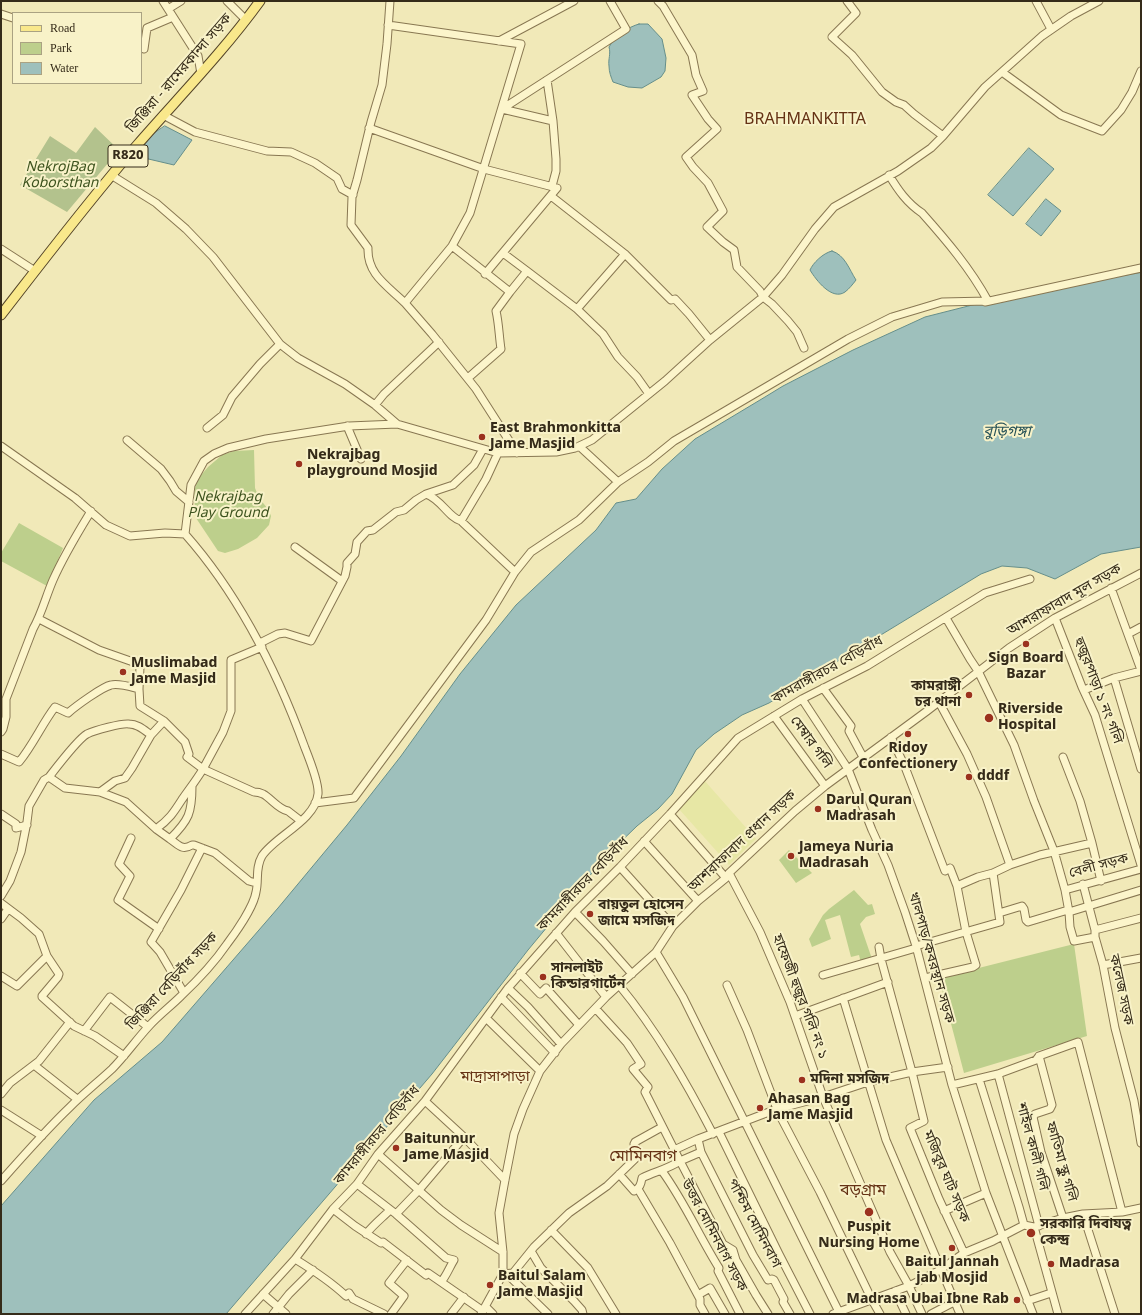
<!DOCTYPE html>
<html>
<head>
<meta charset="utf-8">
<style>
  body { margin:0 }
  #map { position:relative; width:1142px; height:1315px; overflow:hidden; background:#f1e9b8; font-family:Georgia,serif }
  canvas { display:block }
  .frame { position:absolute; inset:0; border:2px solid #352b19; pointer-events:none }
  .legend { position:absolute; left:12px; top:12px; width:130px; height:72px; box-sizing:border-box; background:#f8f2c8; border:1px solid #aaa282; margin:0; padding:5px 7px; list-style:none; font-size:12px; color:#352b19 }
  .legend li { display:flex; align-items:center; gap:8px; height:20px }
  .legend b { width:20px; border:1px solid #aaa282 }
</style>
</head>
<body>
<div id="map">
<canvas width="1142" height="1315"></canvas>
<div class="frame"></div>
<ul class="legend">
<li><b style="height:5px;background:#f9e88b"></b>Road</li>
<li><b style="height:11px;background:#bdcf8c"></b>Park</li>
<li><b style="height:11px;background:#9ec0bc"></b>Water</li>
</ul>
</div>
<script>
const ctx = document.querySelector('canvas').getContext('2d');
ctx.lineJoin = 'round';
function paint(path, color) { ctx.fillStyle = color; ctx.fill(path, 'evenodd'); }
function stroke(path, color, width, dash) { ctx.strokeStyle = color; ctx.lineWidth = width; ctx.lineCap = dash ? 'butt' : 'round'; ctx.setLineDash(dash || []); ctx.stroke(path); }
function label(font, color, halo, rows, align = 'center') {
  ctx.font = font + ' Georgia,"Noto Sans Bengali",serif'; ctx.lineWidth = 4; ctx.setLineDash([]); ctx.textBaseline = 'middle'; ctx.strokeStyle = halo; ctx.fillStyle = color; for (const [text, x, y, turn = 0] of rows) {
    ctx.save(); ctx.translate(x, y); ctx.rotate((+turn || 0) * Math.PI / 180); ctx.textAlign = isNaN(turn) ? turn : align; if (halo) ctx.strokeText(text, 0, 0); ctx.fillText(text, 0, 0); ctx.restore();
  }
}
paint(new Path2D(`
  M704 780 756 839 729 865 678 808Z`), '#e7e7a5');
paint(new Path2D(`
  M254 450 255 488 259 498 268 509 271 516 269 525 257 538 238 549 225 553 218 551 196 518 194 496 196 481 208 467 222 455 234 451Z
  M19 523 63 548 47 586 1 561V553Z
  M789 850 812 873 796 883 779 860Z
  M854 890 868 905 872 904 875 914 866 917 860 924 872 959 861 963 859 955 851 957 840 915 825 920 831 939 812 947 809 939 823 915 829 909Z
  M1074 944 1087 1036 964 1073 939 978Z`), '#bdcf8c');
paint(new Path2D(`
  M95 127 119 150 67 212 20 185 50 136 76 153Z`), '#b3c28d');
const water = new Path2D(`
  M639 24H648L662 39 666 58 665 71 661 77 642 88 628 87 613 82C611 77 609 72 609 66 608 59 611 54 609 47 615 36 628 27 639 24Z
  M165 126 192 140 174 165 140 157V143Z
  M1029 148 1054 169 1013 216 988 195Z
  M1046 199 1061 211 1041 236 1026 224Z
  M832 251C845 255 849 269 856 280 853 284 849 289 845 292 832 301 816 280 810 270 813 263 823 253 832 251Z
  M1141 273V547L1101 554 1055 579 1027 568 1002 566 981 574 769 703 742 715 714 734 696 750 672 794 658 809 637 826 607 855 528 950 432 1074 226 1314H1V1206L94 1100 162 1042 278 908 347 825 401 756 460 674 516 605 596 530 616 503 636 499 662 469 695 439 765 397 783 386 853 350 925 317 988 301 1056 286Z`);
paint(water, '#9ec0bc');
stroke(water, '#658e8a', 1);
const minor = new Path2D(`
  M163 1 198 56 201 74
  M227 1 246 20
  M390 1 387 44 382 85 371 122 357 180 352 197 351 225 368 248C367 275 388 286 405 303
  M658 1 663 6 692 55 696 75 703 91 692 95 708 119 717 129 686 157 693 167 708 183 723 211 707 227 723 242 734 250 737 267 760 291 763 297 772 304 788 321 797 332 804 348
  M847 1 856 13 832 37 852 55 882 92 896 102 904 105 914 114 943 136
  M1036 1 1051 29
  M168 9 181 1
  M1 14 13 18
  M388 25 521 44 470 213 452 246 405 303 432 334 476 389 517 453
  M499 41 574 1
  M144 49 147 28 173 17
  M1002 72 1061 115 1102 131 1121 110 1132 92 1141 71
  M547 80 553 121
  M502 109 626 29 610 1
  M502 109 553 121 556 159V171L552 186
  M163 115 195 132 267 151 291 152 315 163 337 178 342 189 353 195
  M369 128 484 169 557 188 485 274
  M111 175 156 203 186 229 213 257 280 344 298 358 345 384 375 405 397 424
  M551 196 625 254 671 300 675 299 689 314 710 340
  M452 246 510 292 527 271 503 253
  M1 249 35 271
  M625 254 577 309 603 334 618 357 637 377 649 394
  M527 271 577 309
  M985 302 1141 268
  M468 378 501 349C499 336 499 324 496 311L510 292
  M375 405 384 394 439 342
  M347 426 361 459
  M207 428 223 415 232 397 260 364 280 344
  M127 440 161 469 170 481 176 491 189 502
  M1 446 75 498 106 525 130 536 165 533 185 534
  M618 482 648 462 674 441 848 339 892 317 942 302 988 301C970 268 946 240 922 213 907 203 898 190 889 175
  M426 494 453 485 474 465 483 449
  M461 521 515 572
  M295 547 342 581
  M1111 588 1141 670
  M946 618 970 659 978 671 1014 745 1034 801 1054 851 1065 890 1069 912 1070 927 1074 941 1095 937 1103 965 1115 1028 1134 1101 1141 1143
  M1055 618 1082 687 1095 715 1141 865
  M1128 634 1141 627
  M260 643 278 634 285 633 311 641 345 576 347 567V563L355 554 357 542 367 531 373 530 396 512 404 510 416 500 426 494C441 499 449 518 461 521L486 479 498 453
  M262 647 231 660V711L223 732 203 769 254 792C257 792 261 793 263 794 272 799 278 809 288 811L301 821
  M1114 678 1141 769
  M823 688 851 726 849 731 863 757
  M1084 690 1114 678 1141 671
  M802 699 848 769 872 830 888 865 905 912 916 946 952 1085 986 1193 1033 1314
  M939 702 967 754 986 797 1010 865
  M774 716 825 786
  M1 732 3 729 6 717V699L33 629C42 613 46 596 53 580 64 555 77 534 91 511
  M891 737 905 767 945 871 950 868 957 886 966 932 976 965 973 967 925 978
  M1 754 19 762C33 745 42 724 55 707L68 713C76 706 102 687 111 685 119 683 131 687 139 689L140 667 136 663 99 650 39 619
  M1063 757 1080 801 1092 843 1101 881
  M49 777C56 768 78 739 87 734 95 730 122 723 129 724 138 724 144 730 151 735
  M192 786C192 813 189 820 170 839 179 845 182 851 192 845H194L215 853 249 881 256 883
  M100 792 115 781 125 778 132 768 151 735 164 721 140 706 139 689
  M315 803 354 798 486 620 515 572 531 552 579 520 618 482 579 446
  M1 814 16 824V828L27 825
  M670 814 726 878
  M156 829C170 819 174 812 183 798 190 788 197 779 203 769L187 757 189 754 185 742 164 721
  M131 838 119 864 130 876 118 900 159 929
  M644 841 698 901
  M620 867 673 926
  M729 873 760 932 790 1002 823 1097 890 1252 909 1286 922 1314
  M1083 884 1095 930
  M957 886 978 877 993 873 1010 865 1040 855 1092 843
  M1065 890 1141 869
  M1 896 10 881 21 852 27 822 29 806 44 780 49 777 65 788 100 792 126 802 156 829 170 839
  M1 903 21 918 39 934 47 956
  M575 912 603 941 632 974
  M1069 912 1141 890
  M999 913 1022 906 1024 909 1026 920 1028 922 1068 910
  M1 919 8 909
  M556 933 606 997
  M1095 937V930L1141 918
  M916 946 1000 922 993 873
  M879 947 881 959 912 1072 924 1121 910 1128 939 1199 964 1253
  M656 952 683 997 839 1312
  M1103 965 1141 958
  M520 973 540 994 546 988 579 1025
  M823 975 916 948
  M1 976 17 986 47 956 59 974 58 977 42 996V997L74 1026 95 1036 124 1056
  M619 985C657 1031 686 1082 713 1134
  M727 985 747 1030 777 1109
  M508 988 528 1007 561 1044
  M184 993 160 952 151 942 181 890 202 848
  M501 997 555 1053
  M843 998 886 1140 960 1314
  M596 1009 627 1043 641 1064 633 1069 648 1087 645 1092 680 1161 701 1152
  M795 1016 888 982
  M486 1018 540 1071
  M84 1031 110 997 148 1027
  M1039 1056 1052 1105 1050 1109 1035 1114 1033 1117 1041 1152 1063 1218
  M34 1065 77 1099
  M998 1074 1039 1226
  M979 1079 1019 1207 1024 1225
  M952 1085 998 1074 1036 1060 1039 1056 1078 1042 1122 1212
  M1 1094 10 1083 39 1061 70 1022
  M425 1101 464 1137 505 1180
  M1 1110 42 1136
  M777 1110 820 1192 872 1300 880 1314
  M719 1132 779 1254 810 1314
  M698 1139 701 1152 753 1255 768 1280 772 1279 774 1280 784 1299 783 1302 790 1314
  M674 1150 698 1139 777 1109 823 1097 868 1082 912 1072 948 1067
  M378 1154 441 1210 461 1225 503 1252
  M662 1171C684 1201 699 1236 719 1268L718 1271 740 1314
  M619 1174 634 1191C640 1188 641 1184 642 1178 654 1172 668 1169 680 1161L723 1244 733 1250 736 1260 756 1295 768 1314
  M1 1181C23 1156 46 1130 70 1107 83 1094 98 1082 112 1069 125 1056 136 1040 149 1026 159 1015 171 1006 181 996 198 980 214 963 227 944 236 932 254 906 256 892 259 880 255 868 262 856 275 836 315 821 318 794 319 784 309 758 305 748 277 671 240 596 185 534L191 485 204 461 214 454 228 448 266 439 349 426 397 424 498 453 556 452 575 448 592 440 665 381 710 340 763 297 782 275 815 229 834 207 898 171 931 148 943 136 985 87 1042 36 1071 16 1099 1
  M357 1184 396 1214 446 1258 454 1260C449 1268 447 1275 441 1282
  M638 1189 670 1243 700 1299V1305L705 1314
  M333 1209 355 1226 381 1243 383 1242 426 1275 428 1273 483 1311
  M944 1211 986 1193
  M396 1214 419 1190 464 1137
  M1083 1214 1115 1314
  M1034 1227 1058 1314
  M551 1230 588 1268 616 1314
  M366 1234C374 1224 382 1218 390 1210
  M531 1251 541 1268 574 1301 582 1310 583 1314
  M295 1259C313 1270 330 1281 346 1296L349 1293 353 1299 384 1314
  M503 1274 513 1273 534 1247 569 1213 607 1186 638 1156V1152L634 1144 635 1142 662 1127
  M507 1274 548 1314
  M895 1291 906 1314
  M263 1294 286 1314
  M698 1295 710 1288 725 1314
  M1027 1301 1051 1293
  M486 1307 493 1314
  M245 1314 295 1259 333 1209 357 1184 378 1154 425 1101 508 988 575 912 620 867 670 814 738 738 802 699 867 666 985 593 1030 579
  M273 1314 289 1294 313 1270
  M391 1314 404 1296 389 1283 407 1260
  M451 1314 464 1297
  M481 1314 503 1274V1252L499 1213 505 1180 514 1134 523 1109 540 1071 561 1044 606 997 656 952 673 926 698 901 726 878 729 873 795 811 825 786 927 711 1009 648 1055 618 1141 573
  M833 1314 909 1286 940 1270 964 1253 993 1241 1024 1225 1034 1227 1063 1218 1083 1214 1122 1212 1141 1208
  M931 1314 954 1302`);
const major = new Path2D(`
  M1 315C46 257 90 199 138 144 179 97 223 52 260 1`);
stroke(minor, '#887752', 9);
stroke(major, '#544428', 11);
stroke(minor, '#fcf5cb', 7);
stroke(major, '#f9e88b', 9);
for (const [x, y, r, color] of [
  [482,437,4,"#9b311e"],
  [299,464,4,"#9b311e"],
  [1026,644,4,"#9b311e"],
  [123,672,4,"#9b311e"],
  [969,695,4,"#9b311e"],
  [989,718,5,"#9b311e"],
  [908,734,4,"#9b311e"],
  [969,777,4,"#9b311e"],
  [818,809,4,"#9b311e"],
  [791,856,4,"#9b311e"],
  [590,914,4,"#9b311e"],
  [543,977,4,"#9b311e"],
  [802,1080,4,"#9b311e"],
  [760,1108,4,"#9b311e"],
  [396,1148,4,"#9b311e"],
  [869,1212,5,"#9b311e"],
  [1031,1233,5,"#9b311e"],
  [952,1248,4,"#9b311e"],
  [1051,1264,4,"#9b311e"],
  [490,1285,4,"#9b311e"],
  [1017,1300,4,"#9b311e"]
]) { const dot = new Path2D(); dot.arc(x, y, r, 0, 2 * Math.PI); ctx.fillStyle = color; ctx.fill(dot); stroke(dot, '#f8f2c8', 1.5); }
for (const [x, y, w] of [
  [128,156,40]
]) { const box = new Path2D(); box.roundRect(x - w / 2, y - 11, w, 22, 3); ctx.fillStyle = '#f8f2c8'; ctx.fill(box); stroke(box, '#352b19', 1); }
label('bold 13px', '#352b19', null, [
  ["R820",128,156]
]);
label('14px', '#352b19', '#f8f2c8', [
  ["জিঞ্জিরা - রামেরকান্দা সড়ক",180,74,-49],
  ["আশরাফাবাদ মূল সড়ক",1065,601,-30],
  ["কামরাঙ্গীরচর বেড়িবাঁধ",828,671,-29],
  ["হুজুরপাড়া ১ নং গলি",1097,691,69],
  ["মেম্বার গলি",810,743,54],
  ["আশরাফাবাদ প্রধান সড়ক",743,842,-43],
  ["বেলী সড়ক",1099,867,-15],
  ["কামরাঙ্গীরচর বেড়িবাঁধ",584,885,-46],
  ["খালপাড়/কবরস্থান সড়ক",930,958,74],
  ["জিঞ্জিরা বেড়িবাঁধ সড়ক",173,982,-47],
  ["কলেজ সড়ক",1120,990,78],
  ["হাফেজী হুজুর গলি নং ১",799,997,69],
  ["কামরাঙ্গীরচর বেড়িবাঁধ",378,1136,-50],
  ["শাইল কালী গলি",1031,1147,75],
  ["ফাতিমা স্কুল গলি",1060,1162,74],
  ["মজিবুর ঘাট সড়ক",945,1177,67],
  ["পশ্চিম মোমিনবাগ",753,1224,62],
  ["উত্তর মোমিনবাগ সড়ক",713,1236,62]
]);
label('italic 14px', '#3d531e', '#f8f2c8', [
  ["NekrojBag",60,168],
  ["Koborsthan",60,184],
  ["Nekrajbag",228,498],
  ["Play Ground",228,514]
]);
label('bold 14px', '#352b19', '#f8f2c8', [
  ["East Brahmonkitta",490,429],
  ["Jame Masjid",490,445],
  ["Nekrajbag",307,456],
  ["playground Mosjid",307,472],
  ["Sign Board",1026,659,"center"],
  ["Bazar",1026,675,"center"],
  ["Muslimabad",131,664],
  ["Jame Masjid",131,680],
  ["কামরাঙ্গী",961,687,"right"],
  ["চর থানা",961,703,"right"],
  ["Riverside",998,710],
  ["Hospital",998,726],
  ["Ridoy",908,749,"center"],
  ["Confectionery",908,765,"center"],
  ["dddf",977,777],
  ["Darul Quran",826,801],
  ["Madrasah",826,817],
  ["Jameya Nuria",799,848],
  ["Madrasah",799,864],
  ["বায়তুল হোসেন",598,906],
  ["জামে মসজিদ",598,922],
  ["সানলাইট",551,969],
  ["কিন্ডারগার্টেন",551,985],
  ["মদিনা মসজিদ",810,1080],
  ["Ahasan Bag",768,1100],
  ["Jame Masjid",768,1116],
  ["Baitunnur",404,1140],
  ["Jame Masjid",404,1156],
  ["সরকারি দিবাযত্ন",1040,1225],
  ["কেন্দ্র",1040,1241],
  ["Puspit",869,1228,"center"],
  ["Nursing Home",869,1244,"center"],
  ["Baitul Jannah",952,1263,"center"],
  ["jab Mosjid",952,1279,"center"],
  ["Madrasa",1059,1264],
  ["Baitul Salam",498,1277],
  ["Jame Masjid",498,1293],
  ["Madrasa Ubai Ibne Rab",1009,1300,"right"]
], 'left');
label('italic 15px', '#275257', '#f8f2c8', [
  ["বুড়িগঙ্গা",1007,433]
]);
label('15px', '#653215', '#f8f2c8', [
  ["মাদ্রাসাপাড়া",495,1078]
]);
label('16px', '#653215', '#f8f2c8', [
  ["BRAHMANKITTA",805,121],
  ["মোমিনবাগ",643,1158],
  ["বড়গ্রাম",863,1192]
]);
</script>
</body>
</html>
